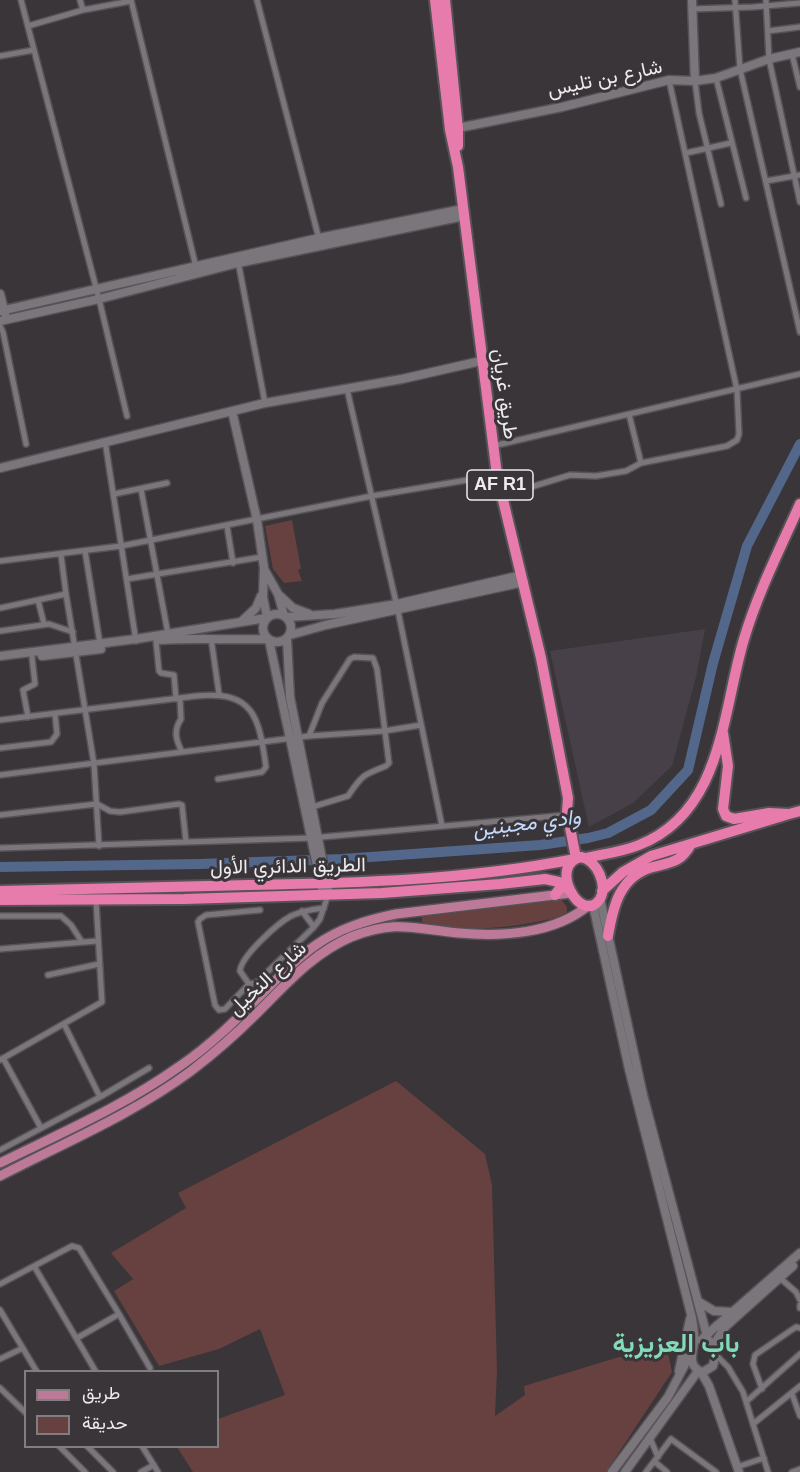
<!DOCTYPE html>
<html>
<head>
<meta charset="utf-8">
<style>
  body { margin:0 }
  #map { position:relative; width:800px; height:1472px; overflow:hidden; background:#393539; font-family:Arial,Vazirmatn,sans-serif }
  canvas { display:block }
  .legend { position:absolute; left:24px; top:1370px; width:195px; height:78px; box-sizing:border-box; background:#393539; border:2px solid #817e81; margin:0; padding:8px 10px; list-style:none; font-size:18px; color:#eeebee }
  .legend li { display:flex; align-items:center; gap:12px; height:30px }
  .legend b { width:30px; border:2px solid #817e81 }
</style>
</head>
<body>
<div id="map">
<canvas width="800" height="1472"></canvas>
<ul class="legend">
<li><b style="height:8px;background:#bc7998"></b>طريق</li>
<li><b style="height:16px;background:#66413f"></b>حديقة</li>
</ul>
</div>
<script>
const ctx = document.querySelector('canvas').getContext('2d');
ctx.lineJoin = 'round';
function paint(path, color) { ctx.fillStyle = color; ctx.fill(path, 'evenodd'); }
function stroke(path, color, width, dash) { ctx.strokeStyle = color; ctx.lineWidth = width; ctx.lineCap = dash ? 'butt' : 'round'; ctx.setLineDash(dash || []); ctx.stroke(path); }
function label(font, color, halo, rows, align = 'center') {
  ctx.font = font + ' Arial,Vazirmatn,sans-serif'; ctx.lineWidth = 6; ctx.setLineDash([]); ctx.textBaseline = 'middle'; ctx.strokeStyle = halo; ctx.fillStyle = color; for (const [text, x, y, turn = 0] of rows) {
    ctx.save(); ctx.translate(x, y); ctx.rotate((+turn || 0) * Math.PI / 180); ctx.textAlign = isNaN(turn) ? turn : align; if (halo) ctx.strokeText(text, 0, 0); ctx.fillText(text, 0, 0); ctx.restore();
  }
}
paint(new Path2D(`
  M705 629 696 677 672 766 633 803 589 827 550 651Z`), '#484049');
paint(new Path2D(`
  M292 520 301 569 298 570 302 581 284 583 273 569 265 526Z
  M561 899 567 907V912L563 916C517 928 470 933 422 922V917Z
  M396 1081 485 1154 492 1185 497 1371 495 1416 525 1395 524 1386 619 1357 668 1353 672 1372 606 1472H193L177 1447 218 1446V1419L285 1395 260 1329 219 1349 159 1366 114 1291 133 1279 111 1253 186 1208 178 1193Z`), '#66413f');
stroke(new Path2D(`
  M0 867 200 864 342 859 540 845 588 838 608 833 651 810 688 770 713 663 747 546 800 444`), '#52678a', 10);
const street = new Path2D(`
  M21 0 99 299 127 416
  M80 0 83 10
  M131 0 196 267
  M257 0 319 239
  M735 0 740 69 800 332
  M766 0 769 59 800 202
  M692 9 753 7 800 3
  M28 26 83 10 131 1
  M768 31 800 27
  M792 54 800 87
  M0 56 34 50
  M716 78 746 198
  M695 81 699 113 721 204
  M686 153 731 143
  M766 181 800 175
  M238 261 265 403
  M0 326 3 332 26 444
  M347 389 398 611 442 826
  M629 414 641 463
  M105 441 136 641
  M493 446 800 374
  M141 489 168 634
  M114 494 167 483
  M502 496 570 475 596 476 626 471 641 463 727 446 737 440 739 434 737 390 669 80
  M227 526 233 563
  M85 551 100 644
  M61 555 66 594
  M0 561 121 546 372 496 497 475
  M127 579 262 557
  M38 600 44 624
  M0 608 66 594 94 764 99 846
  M0 631 49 624 73 632
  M211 638 219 694
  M156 641 159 671 161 673 174 675 176 699
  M180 698 181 719C173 731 176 740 182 752
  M28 717 23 690 35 684 32 657
  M0 720 196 696C254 690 259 717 266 767L262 772 218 779
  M309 736 322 703 350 659 354 657 373 658 377 669 389 763 386 766C363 775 362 775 348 796L312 807
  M0 748 51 742 57 734 55 714
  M0 775 309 736 384 731 421 725
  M0 815 97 804 110 811 120 812 179 804 182 805 186 842
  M0 848 311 838 567 815
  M260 910 206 915 200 919 198 922 215 1005 219 1010 225 1009 249 984 256 983 314 927 320 919 328 895
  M302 911 314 927
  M0 916H61L71 925 82 942
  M0 949 97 941
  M48 975 99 964
  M249 984 240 971C241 956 278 923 291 916 302 911 313 909 324 908
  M64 1024 100 1097
  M3 1058 41 1128
  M0 1060 102 1002 96 900
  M0 1150 100 1097 149 1068
  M34 1266 96 1372
  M780 1278 796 1292 800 1300
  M0 1284 72 1246 79 1248 119 1314 77 1338
  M800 1305V1308
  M0 1310 37 1372
  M119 1314 150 1368
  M716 1355 728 1367 743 1392 768 1472
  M0 1359 23 1348
  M0 1388 26 1413
  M762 1389 753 1364 755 1355 793 1329 796 1327 800 1328
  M792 1394 800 1416
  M747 1401 800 1354
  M753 1424 800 1386
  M650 1438 658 1457
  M59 1446 85 1472
  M87 1446 113 1472
  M142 1446 158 1472
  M655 1462 667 1472
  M737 1467 764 1458
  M141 1472 154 1465
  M646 1472 671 1439 716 1472
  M792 1472 800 1469`);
const secondary = new Path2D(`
  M692 0 695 81
  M453 129 562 107 669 80 695 81 716 78 769 59 800 52
  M0 294 5 314
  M0 311 319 238 463 209
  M0 321 99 299 238 263 464 216
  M232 411 257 520 264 568 263 597 267 617
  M0 468 265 403 402 379 481 361
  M264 569 278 594 284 615
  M280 596 293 608 309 614
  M263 628a14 14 0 1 1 28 0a14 14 0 1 1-28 0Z
  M287 617 335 614 397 604 522 575
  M242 621 256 608 261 596
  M290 635 326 625 524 582
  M287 639 290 697 328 889
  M161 640C196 638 231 640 267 639
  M269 640 322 889
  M0 656 136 639 266 618
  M42 656 101 649
  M600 898 643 1095 708 1340
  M593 905 629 1069 692 1318C693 1326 695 1335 694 1343 692 1355 688 1368 703 1372L713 1366 716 1352 711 1342 701 1340
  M699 1302 714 1311 732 1312
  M704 1337 800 1253
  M713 1346 725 1327 793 1266
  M679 1371 690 1319
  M701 1372 709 1386 739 1472
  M612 1472 668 1397 691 1353
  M625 1472 698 1371`);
const primary = new Path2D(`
  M0 1163C61 1133 124 1106 180 1066 211 1045 238 1018 265 991 281 975 297 958 316 945 340 928 367 920 396 914L571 893
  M0 1176C64 1143 133 1114 191 1071 213 1054 234 1036 253 1017 284 987 311 954 351 937 396 919 415 929 459 933 501 937 555 934 589 905`);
const highway = new Path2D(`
  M435 0 450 130 458 167 497 475 541 658 568 798 567 812 576 858
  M445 0 458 129V146
  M723 733 728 766 723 809 726 816 734 819 769 813 789 814 800 811
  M581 857C597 860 608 885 600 899 581 927 547 864 581 857Z
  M586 858C603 854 622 852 639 845 723 812 722 712 744 639 758 592 780 549 800 504
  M0 891C83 889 167 887 250 885 360 883 467 880 575 859
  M602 891 623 872 651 856 789 814
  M555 895 560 888 559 882
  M0 900 184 899 382 893 500 884 545 879 559 882 570 891
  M608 936C613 906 620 876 653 867 672 862 681 862 691 844`);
stroke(street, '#565256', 8);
stroke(secondary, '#565256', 11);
stroke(primary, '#565256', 12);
stroke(highway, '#565256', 14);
stroke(street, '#7b767b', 5);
stroke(secondary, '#7b767b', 8);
stroke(primary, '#bc7998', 9);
stroke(highway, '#e77bac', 10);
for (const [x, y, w] of [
  [500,485,66]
]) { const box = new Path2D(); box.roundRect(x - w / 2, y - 15, w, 30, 4.5); ctx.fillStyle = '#393539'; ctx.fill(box); stroke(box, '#eeebee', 1.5); }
label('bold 18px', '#eeebee', null, [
  ["AF R1",500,485]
]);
label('20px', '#eeebee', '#393539', [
  ["شارع بن تليس",605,79,-12],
  ["طريق غريان",504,394,82],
  ["الطريق الدائري الأول",288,867,-1],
  ["شارع النخيل",268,979,-43]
]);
label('italic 21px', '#c4dbfe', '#393539', [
  ["وادي مجينين",527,824,-7]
]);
label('bold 26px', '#81dab8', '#393539', [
  ["باب العزيزية",676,1345]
]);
</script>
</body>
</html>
